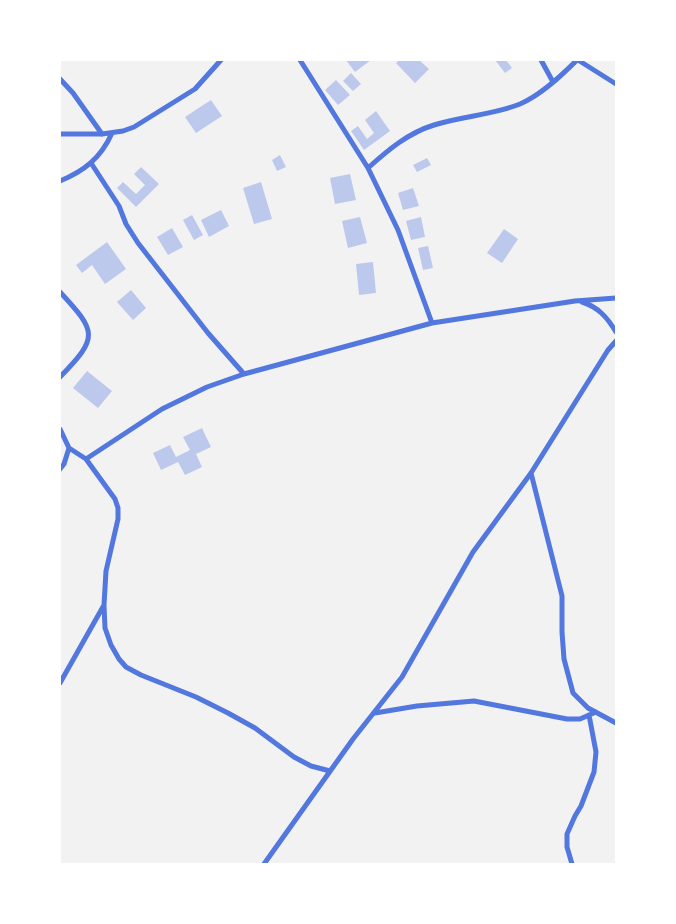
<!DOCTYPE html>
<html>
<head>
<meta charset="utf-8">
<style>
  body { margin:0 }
  #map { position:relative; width:676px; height:924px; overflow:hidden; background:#f2f2f2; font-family:"Noto Sans",sans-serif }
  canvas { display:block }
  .frame { position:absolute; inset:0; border:61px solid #fff; pointer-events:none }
</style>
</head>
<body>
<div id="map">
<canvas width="676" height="924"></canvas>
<div class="frame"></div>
</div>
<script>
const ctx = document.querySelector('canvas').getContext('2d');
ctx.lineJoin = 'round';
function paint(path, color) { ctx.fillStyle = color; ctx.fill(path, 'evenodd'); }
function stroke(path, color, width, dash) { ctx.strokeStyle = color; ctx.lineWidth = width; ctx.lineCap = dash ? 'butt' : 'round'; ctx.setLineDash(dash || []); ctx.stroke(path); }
paint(new Path2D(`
  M346 60H371L355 72Z
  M399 60H419L429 69 415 83 396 63Z
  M495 60H506L512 68 505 73Z
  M351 73 361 84 353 91 343 81Z
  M336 80 350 95 338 105 325 90Z
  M211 100 222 116 196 133 185 117Z
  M376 111 390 131 364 150 351 131 358 126 367 139 374 133 365 120Z
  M280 155 286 167 277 171 272 160Z
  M427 158 431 165 417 172 413 165Z
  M141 167 159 184 136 207 117 188 123 182 136 194 145 185 134 174Z
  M350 174 356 200 335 204 330 178Z
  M261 182 272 219 254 224 243 188Z
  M413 188 419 206 403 210 398 193Z
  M221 210 229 226 209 237 201 220Z
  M192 215 203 235 194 240 183 220Z
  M360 217 367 243 348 248 342 221Z
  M421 217 425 237 411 240 406 221Z
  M172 228 183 247 168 255 157 237Z
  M504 229 518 239 502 263 487 253Z
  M107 242 126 269 105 284 92 265 82 273 76 265Z
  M428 246 433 268 423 270 418 248Z
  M373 262 376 293 359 295 356 264Z
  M131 290 146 308 133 320 117 302Z
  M87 371 112 391 98 408 73 388Z
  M202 428 211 447 196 454 202 467 185 475 178 462 161 470 153 453 170 445 176 457 190 450 183 437Z`), '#bdc9ec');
stroke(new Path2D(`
  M300 60 368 168 398 230 432 323
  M541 60 553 82
  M578 60 616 84
  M60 79 73 93 102 134
  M60 134H102L123 131 134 127 195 89 221 60
  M91 163 119 206 126 224 138 243 208 333 244 374
  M368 168C388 150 408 133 434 125 462 116 493 115 520 104 541 95 561 76 577 60
  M60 181C84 171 101 158 112 133
  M60 292C97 332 99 337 60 377
  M582 302C598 307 607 317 616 332
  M60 429 69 448 64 464 60 469
  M69 448 86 459 115 499 118 508V519L106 571 104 605 105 628 111 645 119 659 126 667 141 675 196 697 228 713 255 728 294 757 311 766 330 771
  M86 459 162 409 207 387 244 374 432 323 575 301 616 298
  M531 473 562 596V632L564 659 573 693 588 708 616 723
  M60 683 104 605
  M375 713 417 706 474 701 567 719H580L596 712
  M264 864 353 739 402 677 473 552 531 473 608 350 616 341
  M572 864 567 847V834L575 816 581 806 594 772 596 752 589 715`), '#5277de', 5);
</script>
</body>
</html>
